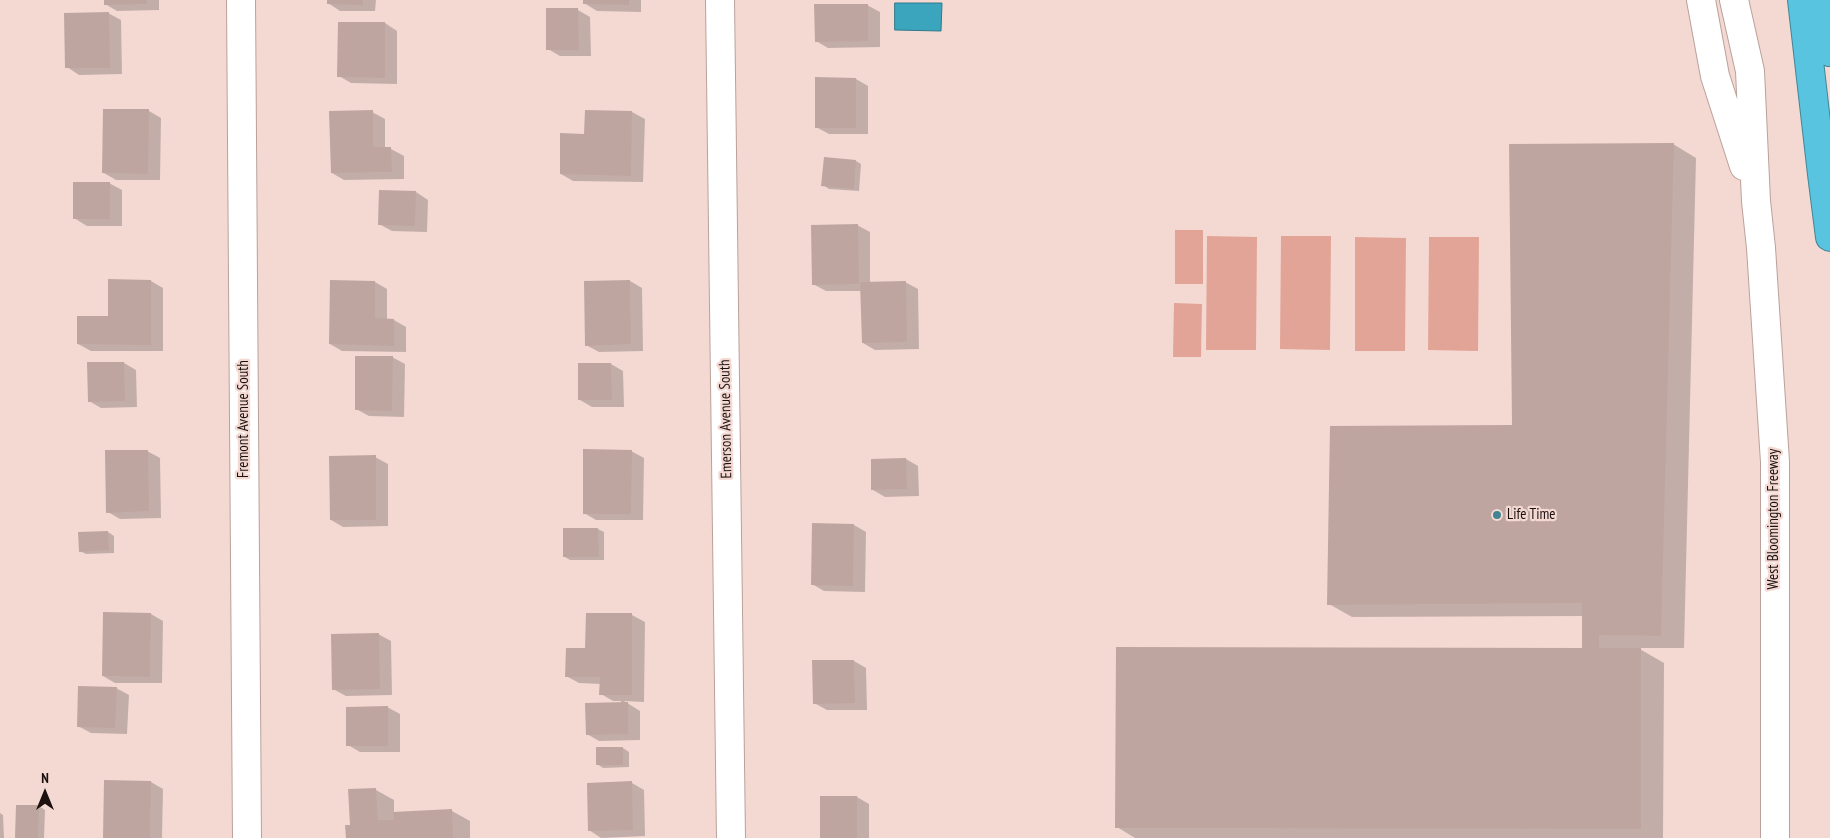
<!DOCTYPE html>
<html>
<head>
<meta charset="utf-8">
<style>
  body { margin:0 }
  #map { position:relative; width:1830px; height:838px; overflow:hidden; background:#f4d9d3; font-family:"PT Sans Narrow",sans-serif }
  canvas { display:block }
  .north { position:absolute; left:20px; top:768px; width:50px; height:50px; -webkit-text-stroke:4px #f4d9d3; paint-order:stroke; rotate:0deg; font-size:14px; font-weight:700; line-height:20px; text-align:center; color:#1b1210 }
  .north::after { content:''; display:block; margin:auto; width:18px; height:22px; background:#1b1210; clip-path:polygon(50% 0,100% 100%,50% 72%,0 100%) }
</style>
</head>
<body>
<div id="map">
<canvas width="1830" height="838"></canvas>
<div class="north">N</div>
</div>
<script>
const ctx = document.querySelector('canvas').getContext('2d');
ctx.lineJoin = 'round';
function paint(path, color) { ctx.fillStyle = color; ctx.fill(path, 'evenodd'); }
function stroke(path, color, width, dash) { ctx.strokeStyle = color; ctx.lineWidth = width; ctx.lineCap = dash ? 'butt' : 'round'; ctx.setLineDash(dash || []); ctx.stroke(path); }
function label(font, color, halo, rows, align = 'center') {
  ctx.font = font + ' "PT Sans Narrow",sans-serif'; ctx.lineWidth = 4.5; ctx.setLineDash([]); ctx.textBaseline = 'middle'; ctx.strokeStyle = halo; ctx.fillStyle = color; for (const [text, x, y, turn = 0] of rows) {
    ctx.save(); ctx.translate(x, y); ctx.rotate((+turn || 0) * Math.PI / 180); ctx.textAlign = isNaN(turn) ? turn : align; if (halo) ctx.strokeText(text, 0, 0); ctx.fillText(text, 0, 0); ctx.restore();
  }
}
paint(new Path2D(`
  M1175 230H1203V284H1175Z
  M1207 236 1257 237 1256 350H1206Z
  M1281 236H1331L1330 350 1280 349Z
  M1355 237 1406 238 1405 351H1355Z
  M1429 237H1479L1478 351 1428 350Z
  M1174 303 1202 304 1201 357H1173Z`), '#e2a496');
const water = new Path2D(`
  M895 3H942L941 31 895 30Z`);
paint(water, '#3ba5be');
stroke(water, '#31798a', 1);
paint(new Path2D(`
  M105 0H159V10L117 11 105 4Z
  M328 0H376L375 11H340L328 3Z
  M585 0H641V12L597 11 584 3Z
  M867 5 880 12V47L828 48 816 41Z
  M578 10 590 17 591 56H560L548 49Z
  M108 13 121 20 122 74 79 75 67 67Z
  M339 23H385L397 31V84L351 83 339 76Z
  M856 79 868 86V134H829L816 127Z
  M149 111 161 118 160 180H116L104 173Z
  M586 111 632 112 645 119 643 182 573 181 561 174 586 135Z
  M372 112 385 119V149H391L404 156V179L344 180 332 173Z
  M1673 144 1696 158 1684 648H1638L1664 663 1663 838H1135L1117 827 1583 649 1584 616 1352 617 1329 604 1514 426Z
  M856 161 861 164 859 191 829 189 823 185Z
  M109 183 122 190V226H87L74 218Z
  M416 192 428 200 427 232 392 231 379 224Z
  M857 225 870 232V283L905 282 918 289 919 349 875 350 863 343 861 291H826L813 284Z
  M151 281 163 288V351H91L78 344Z
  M630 281 642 288 643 351 599 352 586 345Z
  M375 282 387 289V320H394L406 327V352L342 351 330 344Z
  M392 357 405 364 404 417 369 416 356 409Z
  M124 363 136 370 137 407 101 408 89 401Z
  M611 364 623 371 624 407H592L580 400 579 365Z
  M147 451 160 458 161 518 120 519 108 512Z
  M631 451 644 458 643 520H596L584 513Z
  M375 457 388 464V526L343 527 331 520Z
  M906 459 918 466 919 496 885 497 873 490Z
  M813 524 854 525 866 532 865 592 824 591 812 584Z
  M598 529 604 532V560H570L565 557Z
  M108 532 114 536V553L86 554 80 551Z
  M151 614 163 621 162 683H115L103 676Z
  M587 614 632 615 645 622 644 702 624 701 640 711V740L599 741 587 734 621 704V701H613L601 694V684L579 683 566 676 587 650Z
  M378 634 391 641 392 695 346 696 333 689Z
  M854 661 866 668 867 710H827L814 703V662Z
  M116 688 129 695 127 734 91 733 78 726Z
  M387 707 400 714V752H360L348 745Z
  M623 748 629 752V767L603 768 597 764Z
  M151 782 163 789 162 838H104Z
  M632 783 644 790 645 836 601 838 589 830Z
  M376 790 394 800V813L452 811 470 821V838H347L351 826Z
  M821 797H857L869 804V838H821Z
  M39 806 45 810 44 838H16Z
  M0 813 3 815 4 838H0Z`), '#0003');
paint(new Path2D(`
  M104 0H147V4L104 5Z
  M327 0H363V5L327 4Z
  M583 0H629V5L583 4Z
  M814 4H868V41L815 42Z
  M546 8H578L579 50H546Z
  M109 12 110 68H65L64 13Z
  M338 22H385V78L337 77Z
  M815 77 856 78V128H815Z
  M103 109H149L148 174 102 173Z
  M373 110V147H391L392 172 331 173 329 111Z
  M585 110 632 111 631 176 560 174V133L584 134Z
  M1674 143 1661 636 1599 635V648H1641V829L1115 828 1116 647 1582 648V603L1327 605 1330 426 1512 425 1509 144Z
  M824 157 856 160 854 189 821 186Z
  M73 182H110V219H73Z
  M379 190 416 191 415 226 378 225Z
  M858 224 859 284 812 285 811 225Z
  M108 279 151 280V345L77 344V316H108Z
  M330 280 375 281V318L394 319V346L329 344Z
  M630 280 631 344 585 346 584 281Z
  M906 281 907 342 862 343 860 282Z
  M355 356H393L392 411 355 410Z
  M87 362H124L125 401 88 402Z
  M578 363H611L612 400H578Z
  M583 449 632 450 631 514H583Z
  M105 450H148L149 511 106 513Z
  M376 455V520H330L329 456Z
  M906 458 907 489 871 490V459Z
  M812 523 854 524 853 586 811 585Z
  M563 528H598L599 557H563Z
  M108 531 109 550 79 552 78 532Z
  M103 612 151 613 150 677 102 676Z
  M586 613H632V695H599L600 677H565L566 648H585Z
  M379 633 380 689 332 690 331 634Z
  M812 660H854L855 703 813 704Z
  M78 686 117 687 115 728 77 727Z
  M628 702V734L586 735 585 703Z
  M388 706V746H346V707Z
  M596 747H623V765H596Z
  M104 780 151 781 150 838H103Z
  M632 781 633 830 588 831 587 783Z
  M376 788 378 820H394L393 812 452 809 453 838H346L345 825H350L348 789Z
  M820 796H857V838H820Z
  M16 805H39L38 838H15Z`), '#bea59f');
const minor = new Path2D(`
  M241 0 247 838
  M720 0 731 838`);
const tertiary = new Path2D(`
  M1701 0 1715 76 1744 166
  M1734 0 1750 71 1756 201 1761 248 1775 462V838`);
const motorway = new Path2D(`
  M1802 0 1822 174
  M1826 0 1830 52
  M1824 156 1822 174 1830 237`);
stroke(minor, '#baa19b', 30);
stroke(tertiary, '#baa19b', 30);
stroke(motorway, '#438697', 30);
stroke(minor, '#fff', 28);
stroke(tertiary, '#fff', 28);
stroke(motorway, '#59c4df', 28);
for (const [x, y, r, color] of [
  [1497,515,5,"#418494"]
]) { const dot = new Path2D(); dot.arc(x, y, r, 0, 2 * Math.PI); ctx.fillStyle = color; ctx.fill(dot); stroke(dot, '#f4d9d3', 2); }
label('15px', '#1b1210', '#f4d9d3', [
  ["Fremont Avenue South",244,419,-90],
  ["Emerson Avenue South",726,419,-91],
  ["West Bloomington Freeway",1774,519,-90]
]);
label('15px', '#1b1210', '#f4d9d3', [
  ["Life Time",1507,515]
], 'left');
</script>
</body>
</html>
